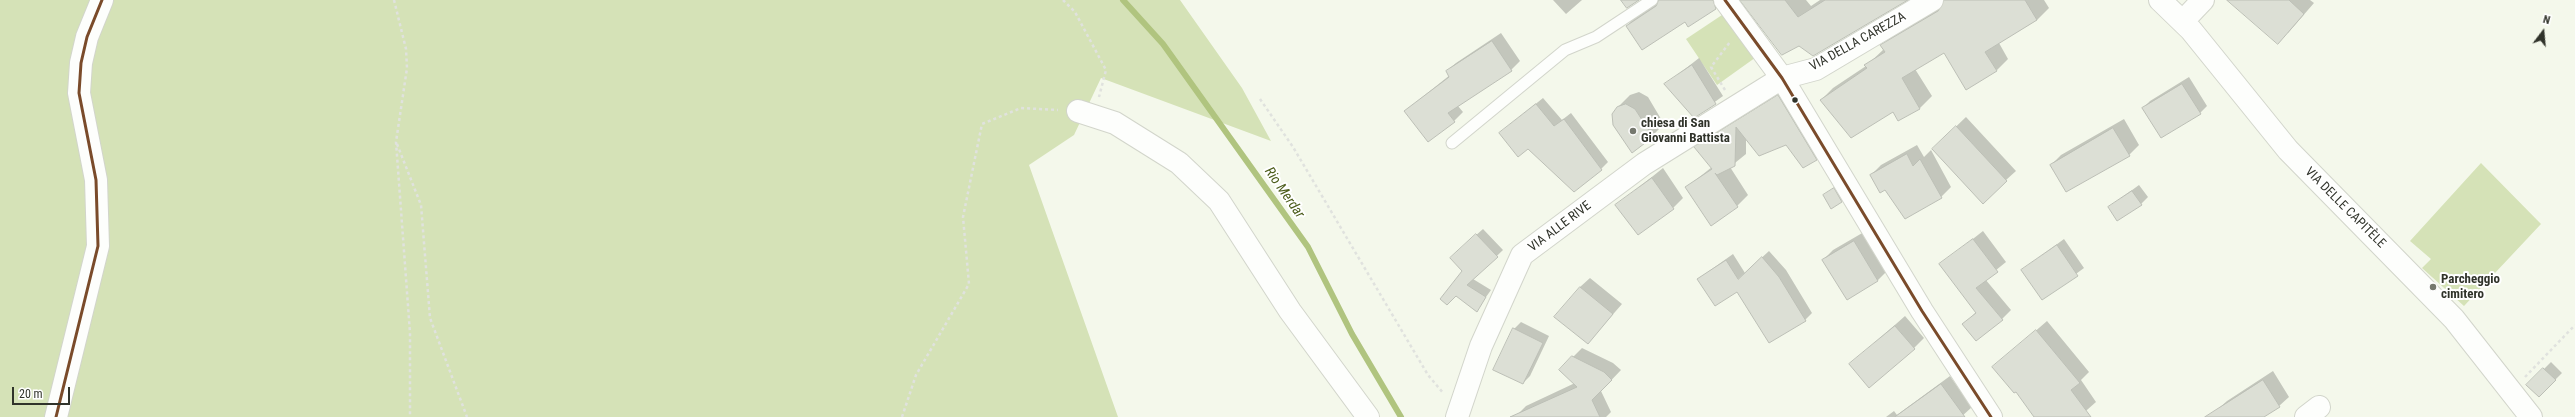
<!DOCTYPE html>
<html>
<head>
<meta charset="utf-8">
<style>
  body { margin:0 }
  #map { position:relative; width:2575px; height:417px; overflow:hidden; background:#f4f8eb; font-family:"Roboto Condensed",sans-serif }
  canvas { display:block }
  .north { position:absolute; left:2523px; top:12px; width:40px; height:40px; -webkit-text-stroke:3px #fff; paint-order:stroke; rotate:16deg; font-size:11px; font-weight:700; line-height:16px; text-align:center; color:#30332a }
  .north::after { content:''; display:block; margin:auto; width:14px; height:18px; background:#30332a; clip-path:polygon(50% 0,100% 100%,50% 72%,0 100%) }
  .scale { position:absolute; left:12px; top:387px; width:58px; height:18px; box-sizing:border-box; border:2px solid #30332a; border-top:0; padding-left:5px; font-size:12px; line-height:14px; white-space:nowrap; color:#30332a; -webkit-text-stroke:3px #fff; paint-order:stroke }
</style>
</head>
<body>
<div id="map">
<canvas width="2575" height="417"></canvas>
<div class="north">N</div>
<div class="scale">20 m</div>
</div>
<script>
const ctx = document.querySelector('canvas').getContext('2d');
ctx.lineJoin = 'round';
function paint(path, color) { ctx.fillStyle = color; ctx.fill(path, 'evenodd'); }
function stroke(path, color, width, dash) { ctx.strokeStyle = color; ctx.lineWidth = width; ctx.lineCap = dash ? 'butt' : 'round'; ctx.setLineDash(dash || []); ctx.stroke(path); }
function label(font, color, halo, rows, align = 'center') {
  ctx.font = font + ' "Roboto Condensed",sans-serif'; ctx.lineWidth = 4; ctx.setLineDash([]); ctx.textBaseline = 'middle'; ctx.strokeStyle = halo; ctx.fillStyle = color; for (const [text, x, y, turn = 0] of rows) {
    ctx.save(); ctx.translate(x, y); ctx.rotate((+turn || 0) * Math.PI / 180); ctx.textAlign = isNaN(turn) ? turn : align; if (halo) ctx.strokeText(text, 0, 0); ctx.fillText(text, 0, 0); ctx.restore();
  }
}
paint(new Path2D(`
  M0 0H1180L1242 88 1271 141 1101 78 1074 135 1029 165 1118 417H0Z
  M1725 13 1759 55 1717 85 1686 39Z
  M2481 163 2541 224 2464 306 2422 268 2431 259 2410 241Z`), '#d5e2b7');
paint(new Path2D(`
  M1553 0H1582L1566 14Z
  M1662 0H1723L1715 8 1685 21 1627 26 1637 15Z
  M1765 0H1806L1811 6 1820 0H1908L1813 55 1799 45Z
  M1945 0H2044L2049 8 2037 20 1999 43 2008 59 1997 70 1944 51 1915 69 1932 96 1920 108 1899 119 1894 111 1821 100 1833 88 1866 66 1884 49 1882 45 1894 34 1945 3Z
  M2238 0H2310L2314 3 2288 33Z
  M1501 33 1520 61 1511 70 1458 106 1463 112 1454 121 1405 111 1450 75 1447 71 1456 63Z
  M1699 58 1723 96 1694 117 1666 84Z
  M2189 77 2207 106 2200 113 2143 108 2150 101Z
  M1789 85 1827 148 1816 159 1786 144 1746 139V154L1730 167 1748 195 1737 206 1687 187 1712 167 1696 147 1707 136Z
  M1639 92 1648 97 1664 124 1652 136 1618 107 1630 95Z
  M1543 98 1562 120 1571 113 1608 162 1601 169 1507 127Z
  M1966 117 2016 171 2006 180 1943 139Z
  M2124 119 2139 145 2129 155 2051 165 2061 155Z
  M1917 145 1924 157 1931 150 1951 187 1941 197 1905 217 1885 189 1871 175 1881 165Z
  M1663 168 1683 198 1673 208 1617 205Z
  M2139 185 2148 197 2141 204 2109 207Z
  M1837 186 1845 198 1841 201 1824 195Z
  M1483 229 1503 250 1473 279 1491 290 1476 311 1456 295 1463 271 1457 252Z
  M1983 231 2006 262 1985 279 2011 310 2002 319 1964 324 1976 312 1941 264Z
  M1864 232 1888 270 1878 280 1847 299 1823 260 1833 250Z
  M2064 239 2084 268 2042 299 2022 270Z
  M1769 251 1786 270 1812 313 1805 320 1769 342 1738 291 1698 279 1733 254 1745 273Z
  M1590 278 1622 304 1588 343 1580 287Z
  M1905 316 1924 338 1914 348 1861 355Z
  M2047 321 2089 372 2081 380 2096 402 2079 417H2035L2016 390 1994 367Z
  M1521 322 1549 336 1530 376 1523 383 1514 329Z
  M1582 348 1613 363 1621 370 1601 391 1611 412 1606 417H1519L1517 415 1526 406 1575 383 1573 357Z
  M2551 362 2562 373 2539 396 2528 385Z
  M2273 371 2289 397 2279 406 2262 417H2215L2217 410 2227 401Z
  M1950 376 1972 407 1961 417H1886L1894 411 1897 415Z`), '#0003');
stroke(new Path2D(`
  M1123 0 1163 44 1308 247 1352 334 1401 417`), '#b0c47f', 6);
const building = new Path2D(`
  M1621 0H1639L1627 8Z
  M1659 0H1713L1716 9 1688 27 1685 22 1642 50 1626 26 1656 6Z
  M1740 0H1785L1798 17 1825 0H1908L1813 56 1799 46 1782 55Z
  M1944 0H2025L2037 20 1985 52 1997 71 1966 90 1944 53 1902 78 1920 109 1898 121 1893 112 1851 138 1820 100 1867 68 1864 65 1885 52 1880 45 1938 11Z
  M2227 0H2289L2304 14 2278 44Z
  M1492 41 1512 71 1448 113 1455 122 1428 142 1404 111 1449 77 1446 71Z
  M1692 65 1716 104 1694 118 1664 84Z
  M2182 84 2201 114 2161 138 2142 108Z
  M1778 95 1817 160 1803 168 1786 145 1759 156 1736 127 1735 166 1717 175 1715 173 1738 207 1711 226 1685 187 1712 169 1694 147Z
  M1536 104 1554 126 1564 119 1602 170 1574 192 1528 149 1518 157 1499 133Z
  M1626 104 1635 109 1653 137 1632 153 1613 125 1612 114 1617 107Z
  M1956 126 2007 181 1983 204 1932 149Z
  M2113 128 2130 156 2066 192 2050 165Z
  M1907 154 1913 166 1920 159 1942 198 1905 219 1885 190 1880 193 1870 175Z
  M1652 178 1674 209 1638 235 1615 205Z
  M1834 188 1842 202 1831 209 1823 195Z
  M2132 191 2142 205 2117 221 2108 207Z
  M1476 234 1498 257 1467 285 1486 297 1477 312 1456 296 1447 305 1440 299 1462 271 1450 258Z
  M1973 239 1998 272 1976 288 2003 320 1976 341 1962 324 1976 313 1939 264Z
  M1854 241 1878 281 1847 300 1822 260Z
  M2057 245 2078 276 2042 300 2021 270Z
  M1762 257 1779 277 1806 321 1769 343 1737 292 1715 306 1697 279 1726 260 1738 279Z
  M1580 287 1613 314 1588 344 1554 317Z
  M1895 326 1915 349 1869 388 1849 364Z
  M1513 328 1543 343 1523 384 1493 370Z
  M2036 330 2080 383 2071 390 2091 417H2034L2016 392 2014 393 1992 367Z
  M1572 356 1604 372 1612 380 1592 400 1600 417H1510L1577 387 1559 370Z
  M2543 368 2556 380 2539 397 2526 385Z
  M2263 380 2280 407 2264 417H2205Z
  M1941 384 1965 417H1895Z`);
paint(building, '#dcdfd5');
stroke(building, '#bcbfb6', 1);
const service = new Path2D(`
  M1452 143 1565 50 1596 37 1652 0`);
const minor = new Path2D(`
  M1725 0 1782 78 1922 311 1991 417
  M2160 0 2191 30 2288 150 2454 319 2531 417
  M2183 21 2203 0
  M1078 111 1115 123 1179 163 1219 201 1290 311 1368 417
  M56 417 98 246 96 180 79 93 81 63 87 37 102 0
  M1457 417 1481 346 1522 255 1644 164 1782 78 1816 69 1932 0
  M2306 417 2319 407`);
stroke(service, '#d2d5cb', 13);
stroke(minor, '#d2d5cb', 24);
stroke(new Path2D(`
  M394 0 406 49 407 68 396 142 410 333V417
  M1063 0 1075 12 1106 70 1099 97
  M1725 90 1711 67 1730 42
  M1260 99 1293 147 1428 375 1444 394
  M397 144 421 205 430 318 467 417
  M2525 377 2575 325
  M902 417 916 375 969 284 963 217 982 124 1021 108 1058 110`), '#e0e2de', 2.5, [3, 3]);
stroke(service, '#fdfefc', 11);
stroke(minor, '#fdfefc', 22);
stroke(new Path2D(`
  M1725 0 1782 78 1922 311 1991 417
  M56 417 98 246 96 180 79 93 81 63 87 37 102 0`), '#7a4b2a', 3);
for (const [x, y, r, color] of [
  [1795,100,3.5,"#30332a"],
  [1633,131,4,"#75786e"],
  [2433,287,4,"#75786e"]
]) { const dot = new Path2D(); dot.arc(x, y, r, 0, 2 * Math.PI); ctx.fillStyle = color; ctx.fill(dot); stroke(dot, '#fff', 1.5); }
label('13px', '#30332a', '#fff', [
  ["VIA DELLA CAREZZA",1858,42,-29],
  ["VIA DELLE CAPITÈLE",2345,208,45],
  ["VIA ALLE RIVE",1560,227,-37]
]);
label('bold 13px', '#30332a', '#fff', [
  ["chiesa di San",1641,124],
  ["Giovanni Battista",1641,139],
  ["Parcheggio",2441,280],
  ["cimitero",2441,295]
], 'left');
label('italic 14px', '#4c5d1b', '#fff', [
  ["Rio Merdar",1284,193,55]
]);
</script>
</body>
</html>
